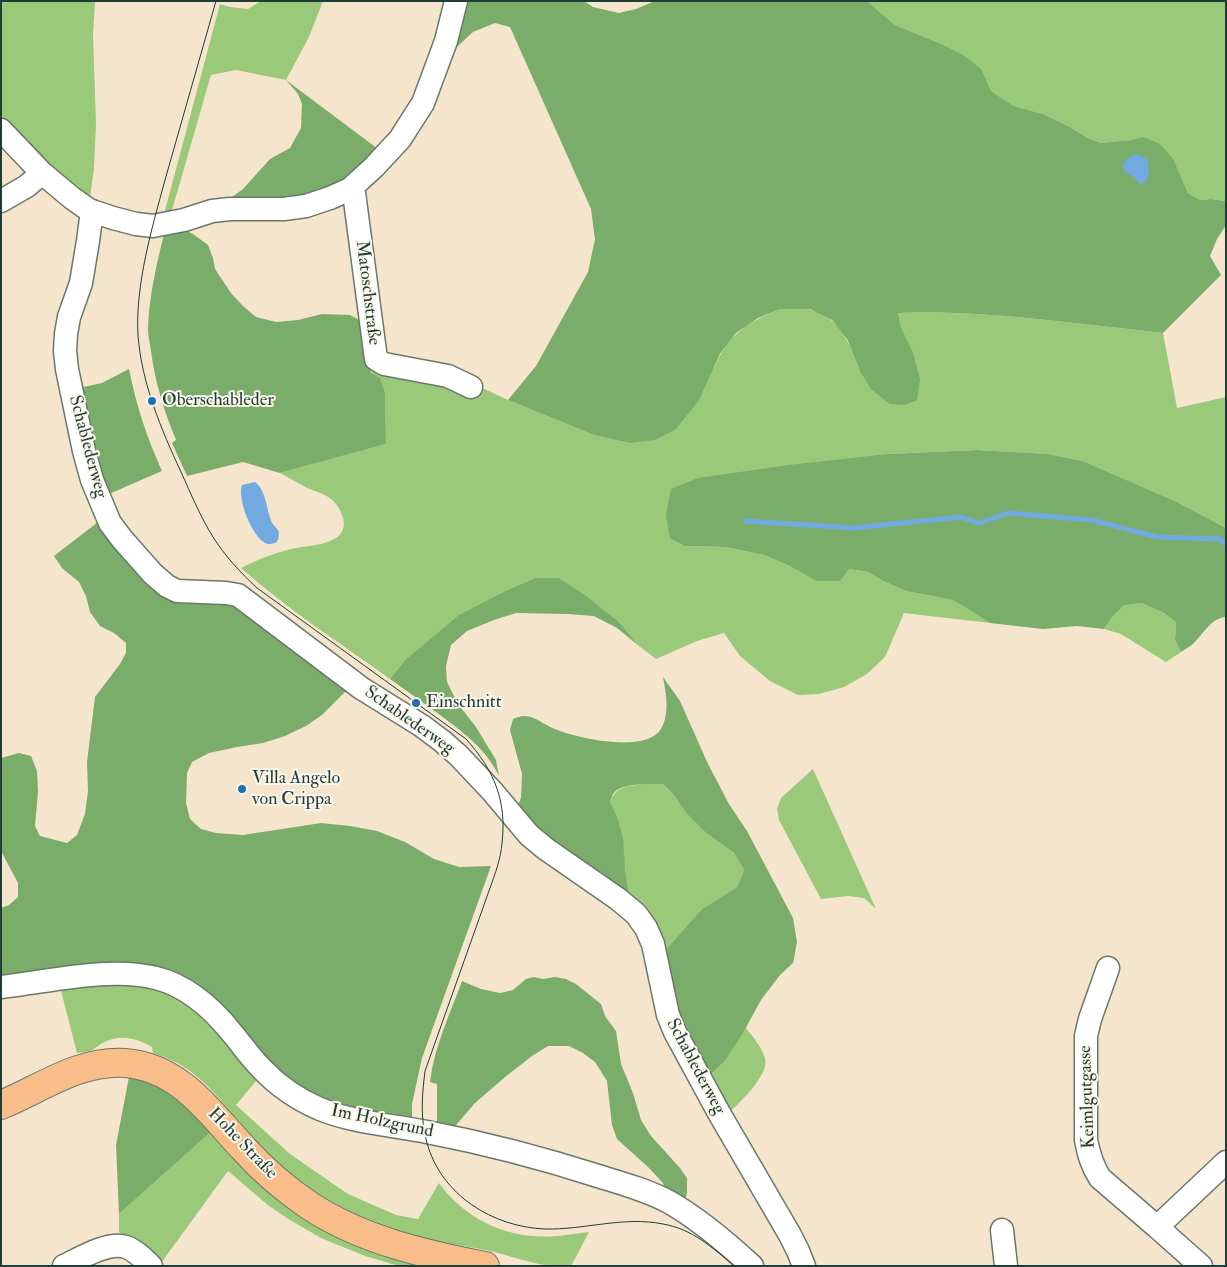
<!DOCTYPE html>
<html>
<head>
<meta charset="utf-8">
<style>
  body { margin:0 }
  #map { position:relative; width:1227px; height:1267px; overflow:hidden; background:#f5e5cd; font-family:"IM FELL Double Pica",serif }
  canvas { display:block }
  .frame { position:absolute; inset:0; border:2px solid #1f3d34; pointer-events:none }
</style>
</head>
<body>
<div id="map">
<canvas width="1227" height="1267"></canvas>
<div class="frame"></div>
</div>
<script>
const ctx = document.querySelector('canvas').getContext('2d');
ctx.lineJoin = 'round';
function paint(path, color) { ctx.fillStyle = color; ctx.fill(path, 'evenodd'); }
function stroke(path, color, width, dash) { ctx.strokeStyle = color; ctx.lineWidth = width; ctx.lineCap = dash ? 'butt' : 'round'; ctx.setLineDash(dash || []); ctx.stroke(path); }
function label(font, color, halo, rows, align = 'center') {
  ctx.font = font + ' "IM FELL Double Pica",serif'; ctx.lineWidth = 4; ctx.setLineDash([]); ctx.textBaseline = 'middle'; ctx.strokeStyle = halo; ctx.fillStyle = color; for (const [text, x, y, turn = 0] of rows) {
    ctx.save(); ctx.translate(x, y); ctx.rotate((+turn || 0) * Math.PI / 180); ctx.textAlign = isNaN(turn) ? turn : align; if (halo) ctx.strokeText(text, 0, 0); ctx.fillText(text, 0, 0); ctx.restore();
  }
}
paint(new Path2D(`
  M1 1H95L93 35 96 123 94 168 89 205 1 125Z
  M261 1H323L309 37 286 80 236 70 211 75 170 217 163 218 220 4 230 7 248 9Z
  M867 1H1226V201L1211 199 1200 200 1188 193 1181 178 1143 138 1131 140 1101 143 1088 138 1068 126 1043 114 1014 106 991 91 982 70 944 45 895 25Z
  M780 309C790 309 802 307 811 310 842 319 849 344 860 371L912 350 901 327 898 313C938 311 977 314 1017 317 1066 322 1114 327 1163 333L1177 408 1226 397V528L1177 502 1083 461 1047 454 977 450 888 454 685 546 725 547 764 555 790 566 849 569 868 572 883 581 906 591 953 600 990 623 904 613 885 657 867 674 844 687 819 694 798 695 770 681 740 656 724 633 697 641 656 659 639 646 618 621 584 594 559 578H535L505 591 460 615 405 660 390 679C340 643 287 609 241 568 257 560 274 553 291 549 308 545 350 546 343 518 341 511 337 504 331 499 325 494 315 491 307 488 298 483 289 478 280 473L386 444 385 393 371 373 381 356 476 385 508 400 594 435 629 443 714 368C729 334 746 323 780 309Z
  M1142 603 1164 613 1176 622 1175 640 1181 652 1166 662 1121 634 1104 629 1113 616 1124 604Z
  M813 769 876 909 864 898 848 896 821 899 779 820 777 809 781 798Z
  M641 784H663L674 795 687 814 705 832 734 853 744 870 737 887 702 909 660 956 630 900 625 870 610 802C617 786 625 787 641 784Z
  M82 978 177 989 261 1075 236 1105 290 1154 348 1194 396 1215 418 1219 439 1183C467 1222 511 1240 558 1236 569 1235 579 1233 589 1232L571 1266C563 1266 553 1267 545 1265 526 1262 508 1255 490 1251 466 1246 443 1243 419 1237 365 1223 307 1194 268 1154 240 1127 220 1092 187 1069 177 1062 165 1057 153 1053L152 1047C135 1037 120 1034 102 1043 99 1045 96 1048 92 1050 88 1052 82 1052 77 1053L59 983Z
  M746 1028C753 1037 761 1046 765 1058 770 1075 738 1104 727 1115L707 1080 725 1061Z
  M213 1130 259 1180 437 1266H399L365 1256 321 1238 290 1220 269 1206 228 1171 161 1263 133 1241 119 1232V1214Z`), '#99c979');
paint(new Path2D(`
  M461 1H584L593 7 619 13 636 9 655 1H867L895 25 944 45 966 57 982 70 991 91 1014 106 1043 114 1068 126 1088 138 1101 143 1131 140 1143 137 1160 144 1173 159 1188 193 1200 200 1211 199 1226 201V225L1217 239 1210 256 1221 275 1163 333C1114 327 1066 322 1017 317 978 314 938 311 898 313L901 327 912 350 920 379 917 400 905 405 890 404 871 389 860 371 847 339 832 320 810 309H780L758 318 736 333 720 354 699 400 676 429 655 440 629 443 594 435 508 400 536 366 588 272 595 239 591 209 510 27 495 23 473 32 447 56Z
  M286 80 382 152 365 170 315 198 221 205 243 189 270 159 290 148 301 128 302 104 298 94Z
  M179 227 193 234 208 245 213 258 215 269 231 293 243 306 256 317 276 322 298 320 322 314 350 315 367 324 371 373 380 378 385 393 386 444 280 473 243 462 187 476 172 443 176 440C164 411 155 382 151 351 150 344 148 336 148 329 149 295 157 263 165 230Z
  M129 369C136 405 147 438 162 471L102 497 74 389 102 383Z
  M977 450 1048 454 1083 461 1177 502 1226 528V617C1211 618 1204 633 1194 643 1191 646 1185 649 1181 652L1175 640 1176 622 1164 613 1142 603 1124 605 1113 616 1104 629 1077 626 1043 629 990 623 953 600 906 591 883 581 868 572 849 569 840 581H817L790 566 764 555 725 547 685 546 670 538 666 515 671 489 698 478 789 465 888 454Z
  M102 519 134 563 227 599 350 687 322 715 306 726 285 736 263 743 237 747 209 753 192 762 187 773 186 803 190 819 201 829 216 833 243 835 321 823 350 826 377 831 405 842 434 859 459 867 491 866 422 1058 412 1104V1126L304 1096 179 982H1V908L9 905 18 897V883L1 851V758L19 753 31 756 37 771 38 792 35 826 40 836 67 843 77 835 85 814 88 791 87 762 95 697 120 664 126 653V643L114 633 100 626 90 612 86 596 79 582 62 568 54 556Z
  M535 578H559L584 594 618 621 639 646 617 628 594 616 568 614 516 613 494 620 467 631 451 645 446 666 447 682 458 704 476 727 496 760 499 776C486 749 464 733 440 715 424 703 407 691 390 679L405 660 459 615 505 591Z
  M663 677 680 701 708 764 729 804 747 831 793 918 797 942 793 963 780 975 761 1000 743 1033 725 1061 706 1080 680 1032 660 956 702 909 737 887 744 870 734 853 705 832 687 814 674 795 663 784C650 784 621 782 613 794 612 797 611 799 610 802L618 819 623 838 625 870 630 900 515 812 521 798 522 774 510 730 513 719C531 710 539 723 555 729 576 738 646 754 661 729 670 714 666 693 663 677Z
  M534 977 543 979 555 977 566 979 576 984 601 1004 605 1016 616 1031 621 1064 633 1093 641 1120 651 1136 680 1168 687 1178V1193L685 1201 666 1194 663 1183 648 1167 617 1139 612 1125 607 1081 595 1062 583 1053 569 1046H548L532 1056 505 1077 475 1103 451 1131 437 1128V1084L430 1082C434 1047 450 1014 462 981L481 989 500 993 513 990 526 979Z
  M129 1077 152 1082 172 1091 213 1130 119 1214 116 1145Z`), '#7aad69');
paint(new Path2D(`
  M1136 154 1147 158 1149 171 1146 182 1140 184 1134 177 1125 172 1122 165 1128 158Z
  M255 482C266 490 266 508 271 520 272 524 276 527 278 530 280 534 278 539 277 542 272 544 269 545 265 543 252 536 237 499 242 485Z`), '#72a9e1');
stroke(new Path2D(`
  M746 521 853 528 961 517 979 523 1008 513 1092 520 1157 537 1219 539 1226 544`), '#72a9e1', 5);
const minor = new Path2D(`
  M1 130 42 173 72 198 89 210 113 218 136 224 153 226 184 220 212 211 230 209H284L306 206 330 198 350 189 374 167 400 139 423 103 446 41 456 1
  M350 189 354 193 376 359 384 364 448 376 471 387
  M1 201 27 186 42 173
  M92 211 88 241 81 283 69 317 66 334 65 351 67 369 84 451 92 480 110 523 122 539 153 574 167 586 177 591 226 593 238 595 361 688 422 726 442 741 458 755 492 791 529 835 546 849 618 899 636 914 646 928 653 944 668 1015 675 1032 719 1113 790 1235 798 1251 804 1266
  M1108 968 1090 1019 1086 1036V1140C1089 1155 1092 1166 1100 1178L1157 1227 1226 1162
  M1 987C48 982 110 966 156 978 188 986 212 1008 232 1033 242 1045 251 1058 262 1069 278 1086 299 1100 320 1109 355 1123 391 1125 427 1132 484 1143 542 1158 598 1176 621 1183 647 1190 669 1202 699 1219 726 1242 752 1266
  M1157 1227 1201 1266
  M1002 1230 1006 1266
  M64 1266C79 1259 108 1241 126 1247 135 1250 144 1259 151 1266`);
const major = new Path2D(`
  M1 1105C42 1088 79 1060 125 1063 180 1067 210 1113 244 1149 264 1171 286 1190 310 1206 362 1240 424 1254 485 1266`);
stroke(minor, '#6a786a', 25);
stroke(major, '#6a786a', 30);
stroke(minor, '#fff', 22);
stroke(major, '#f8bd88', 28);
stroke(new Path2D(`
  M216 1C199 61 182 120 165 180 152 228 135 285 138 336 142 384 161 429 181 472 191 494 200 516 213 537 225 556 240 572 257 588L466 739C494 770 507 801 502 843 501 858 495 874 490 888L425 1071C422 1095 420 1119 427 1143 441 1195 493 1227 545 1229 584 1230 623 1216 663 1224 692 1229 712 1247 734 1266`), '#1f3d34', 1);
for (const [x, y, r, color] of [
  [152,401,5,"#1f6fb2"],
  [416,703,5,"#1f6fb2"],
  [242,789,5,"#1f6fb2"]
]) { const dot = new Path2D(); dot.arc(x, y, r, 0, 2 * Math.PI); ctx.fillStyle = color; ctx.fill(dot); stroke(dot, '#fbf7ec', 2); }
label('18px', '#1f3d34', '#fbf7ec', [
  ["Matoschstraße",367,293,83],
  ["Schablederweg",87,447,75],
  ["Schablederweg",409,721,35],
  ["Schablederweg",695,1067,62],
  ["Keimlgutgasse",1088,1097,-92],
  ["Im Holzgrund",382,1122,12],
  ["Hohe Straße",242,1144,46]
]);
label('18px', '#1f3d34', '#fbf7ec', [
  ["Oberschableder",162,401],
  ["Einschnitt",426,703],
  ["Villa Angelo",252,779],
  ["von Crippa",252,800]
], 'left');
</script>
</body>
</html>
